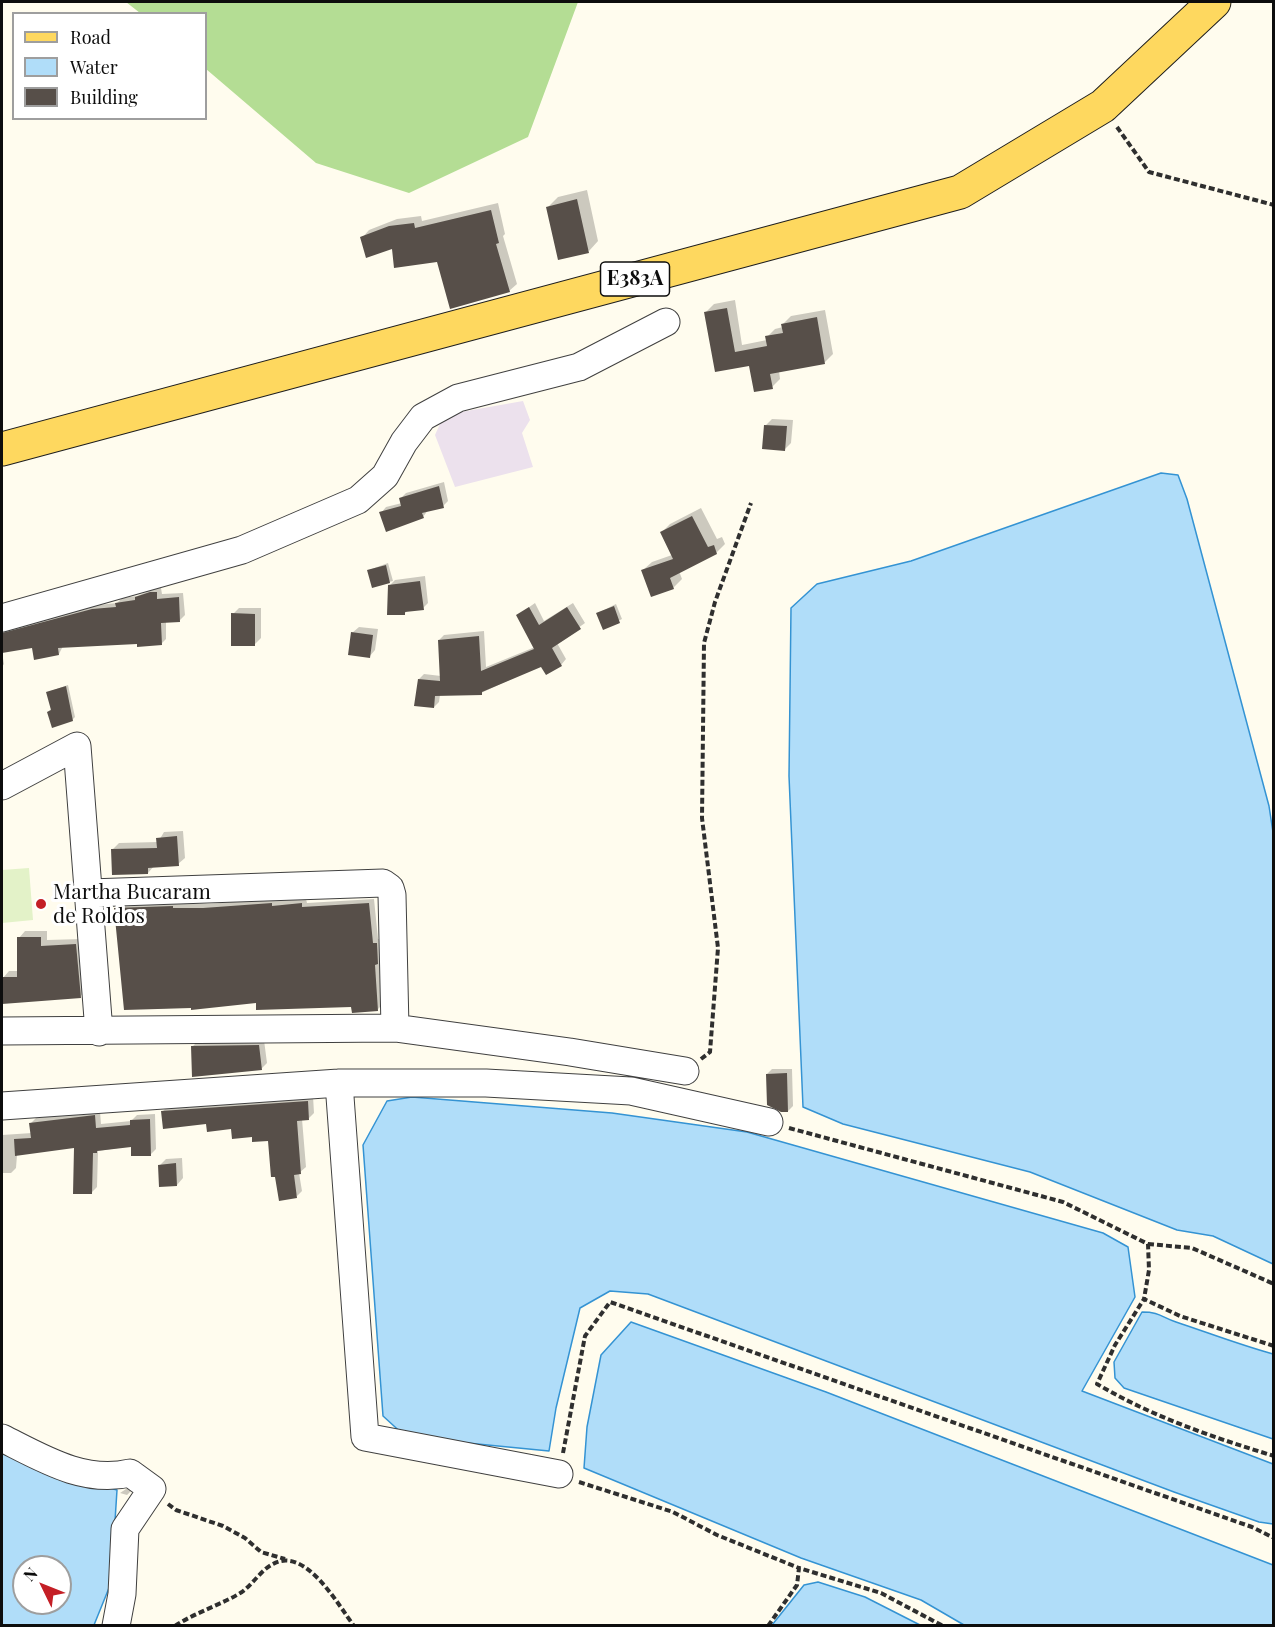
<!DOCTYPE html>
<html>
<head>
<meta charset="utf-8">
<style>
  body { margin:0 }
  #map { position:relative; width:1275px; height:1627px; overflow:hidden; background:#fffcee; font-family:"Playfair Display",serif }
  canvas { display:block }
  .frame { position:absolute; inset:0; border:3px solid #0d0d0d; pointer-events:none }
  .legend { position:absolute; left:12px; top:12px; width:195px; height:108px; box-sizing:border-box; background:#fff; border:2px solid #9e9e9e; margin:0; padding:8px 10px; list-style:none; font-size:18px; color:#0d0d0d }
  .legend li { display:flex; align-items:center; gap:12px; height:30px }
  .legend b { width:30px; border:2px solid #9e9e9e }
  .north { position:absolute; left:12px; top:1555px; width:60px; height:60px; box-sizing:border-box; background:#fff; border:2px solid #9e9e9e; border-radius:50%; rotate:313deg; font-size:16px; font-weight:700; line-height:24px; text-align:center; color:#0d0d0d }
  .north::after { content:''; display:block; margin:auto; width:21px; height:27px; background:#c41f26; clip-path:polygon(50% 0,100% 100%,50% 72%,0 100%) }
</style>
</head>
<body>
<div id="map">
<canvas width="1275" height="1627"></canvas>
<div class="frame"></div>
<ul class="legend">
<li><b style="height:8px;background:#fed85f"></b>Road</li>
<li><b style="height:16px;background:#b0ddf9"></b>Water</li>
<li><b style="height:16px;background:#574f49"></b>Building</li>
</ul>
<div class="north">N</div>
</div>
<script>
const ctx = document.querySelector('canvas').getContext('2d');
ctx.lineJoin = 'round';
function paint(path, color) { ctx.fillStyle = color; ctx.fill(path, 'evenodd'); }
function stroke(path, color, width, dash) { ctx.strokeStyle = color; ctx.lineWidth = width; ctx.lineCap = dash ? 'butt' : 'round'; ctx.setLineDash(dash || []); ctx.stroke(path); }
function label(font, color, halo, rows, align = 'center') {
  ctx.font = font + ' "Playfair Display",serif'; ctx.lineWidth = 6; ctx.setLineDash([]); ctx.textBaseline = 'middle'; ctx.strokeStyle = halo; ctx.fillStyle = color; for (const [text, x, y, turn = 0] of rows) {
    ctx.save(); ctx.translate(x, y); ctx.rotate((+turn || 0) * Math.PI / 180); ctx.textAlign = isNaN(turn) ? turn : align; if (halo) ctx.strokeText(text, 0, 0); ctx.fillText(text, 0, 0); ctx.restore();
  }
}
paint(new Path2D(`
  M523 401 530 420 522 433 533 467 455 487 435 435 444 415Z`), '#ece1ed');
paint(new Path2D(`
  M126 2H578L528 137 409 193 316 163 206 69V14L140 13Z`), '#b4dd94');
paint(new Path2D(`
  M29 868 33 920 2 923V870Z`), '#e3f2c8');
const water = new Path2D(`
  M1161 473 1178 475 1187 499 1269 806 1274 839 1273 1264 1213 1236 1177 1230 1030 1172 843 1124 803 1107 789 776 791 608 817 584 911 561Z
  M412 1097 612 1113 747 1132 1103 1233 1128 1247 1135 1297 1082 1391 1273 1464V1524L1259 1522 1174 1492 648 1294 610 1291 580 1308 556 1408 549 1451 406 1437 383 1416 363 1145 387 1101Z
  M1142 1312C1160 1312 1161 1317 1176 1322 1209 1333 1240 1345 1273 1354V1439L1124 1388 1115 1378 1114 1362Z
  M631 1322 826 1392 1273 1565V1625H964L921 1600 801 1558 584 1468 587 1427 601 1355Z
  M2 1443 64 1475 117 1490 111 1583 94 1625H2ZM24 1567H60V1603H24Z
  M818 1582 865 1597 920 1625H772L804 1585Z`);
paint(water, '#b0ddf9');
stroke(water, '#3493d3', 1.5);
paint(new Path2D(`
  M587 190 598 241 589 251 548 207 558 197Z
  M498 203 505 234 503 236 517 284 509 291 438 261 362 238 369 230 397 219 421 216 422 221Z
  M735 300 742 345 767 340V337L775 329 783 327V324L791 316 825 310 833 354 825 362 779 371 780 379 772 387 750 364 716 370 706 312 714 304Z
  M772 419 793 420 791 443 785 449 766 425Z
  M444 482 448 501 443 506 428 510 423 517 381 513 386 507 402 503 401 498 406 493Z
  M701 508 717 539 722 537 725 544 716 553 679 571 682 579 673 588 643 570 652 562 672 555 661 533 670 524Z
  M388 563 393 581 373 586 369 570Z
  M425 576 428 603 423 608 408 610 404 614 390 585 395 580Z
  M156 588H161L162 594 183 593 185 615 180 620 166 621V639L161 644 139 642 63 646 59 654 33 646 2 652V628L98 605 117 603 122 598 137 596Z
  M535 603 544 621 573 603 585 623 557 643 566 659 561 665H542L481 693 440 695 439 702 434 707 419 679 424 674 441 676 439 640 444 635 484 631 486 667 535 647 518 615Z
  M616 604 622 619 604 628 598 613Z
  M239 608H261V638L254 645 233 614Z
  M359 627 378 629 375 650 369 657 352 633Z
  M2 652 4 664 2 667Z
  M68 685 75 717 72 720 48 712 51 709 48 692Z
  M183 831 185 858 178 864 154 866 148 873 112 850 119 843 158 842 164 832Z
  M276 898V901L306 899 307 903 374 899 378 939H382V958L380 961 382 1005 377 1010 353 1006 257 1002 157 1009 115 909 120 904 178 902V904H209Z
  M25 931H47V940L82 939 86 990 80 997 3 978 9 971H19V938Z
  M264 1040 267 1063 262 1068 193 1076 192 1047 198 1041Z
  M772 1069H792L793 1106 788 1111 767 1074Z
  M313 1096 314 1113 309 1118 302 1119 306 1167 299 1173 302 1191 297 1196 269 1140 232 1128 162 1112 168 1106Z
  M100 1111 101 1124 131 1121 137 1115 155 1114 156 1149 151 1154 132 1146 98 1151 97 1187 91 1193 75 1146 17 1155 16 1168 11 1173H2V1135L32 1133 30 1124 36 1118Z
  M182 1158 183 1178 177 1185 160 1165 166 1159Z
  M129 1487 132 1490 127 1495 120 1493Z`), '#0003');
paint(new Path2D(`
  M577 199 589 253 558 260 546 207Z
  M491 210 499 243 496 244 510 292 450 309 437 262 394 268 392 249 366 258 360 237 389 226 414 223 415 228Z
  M727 308 735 352 767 346 765 336 783 333 781 324 817 317 825 364 770 374 773 389 754 392 749 366 715 372 704 312Z
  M764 425 787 426 785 451 762 449Z
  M439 486 444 508 422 513 424 518 386 532 379 512 401 506 399 498Z
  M692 516 708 547 714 545 717 554 670 578 674 589 651 597 641 570 673 559 660 532Z
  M386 565 390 583 372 588 367 570Z
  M420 581 424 610 405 612V615H387L388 585Z
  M150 592H157V599L179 597 180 622 161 623 162 645 137 647V644L58 648 59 655 34 660 32 648 2 653V633L92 609 116 607 115 603 135 600V597Z
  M614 606 620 623 603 630 596 613Z
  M529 607 539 625 567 607 581 629 552 648 562 666 546 675 541 667 482 692V695L435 696 434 708 414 706 418 679 440 681 438 640 479 636 481 671 534 649 516 615Z
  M231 613 255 614V646H231Z
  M351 632 373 635 370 658 348 655Z
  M66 686 73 721 52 728 47 712 51 710 46 692Z
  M177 836 179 866 148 868V874L112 875 111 849 157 848 156 838Z
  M272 903V906L302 903V907L369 903 373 943H377L378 964 375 965 378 1011 352 1013 351 1007 256 1010V1003L191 1010V1008L124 1010 114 908 173 906V908H203Z
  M17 937H41V946L76 944 81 998 2 1004V977H17Z
  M259 1045 262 1070 192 1077 191 1046Z
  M787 1073 788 1112H781L767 1105 766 1074Z
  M308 1101 309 1120 297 1121 301 1174 294 1175 297 1198 279 1201 275 1177H271L268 1141 252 1142V1137L232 1139 231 1129 207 1132 206 1124 163 1129 161 1111Z
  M95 1115 96 1128 130 1125V1120L150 1119 151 1156H131V1147L97 1151V1153H93L92 1194H73L74 1148 15 1156 14 1139 31 1138 29 1123Z
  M176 1163 177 1186 159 1187 158 1165Z`), '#574f49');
const minor = new Path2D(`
  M2 618 242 550 358 500 385 476 404 442 423 417 458 398 579 367 666 322
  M2 786 77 746 99 1032
  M90 893 383 883 390 888 392 895 395 1028
  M2 1031 395 1028 570 1052 685 1071
  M2 1106 339 1083
  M2 1438C42 1458 84 1484 130 1473L152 1489 125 1529 122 1594 116 1626
  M559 1474 365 1437 339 1083H486L631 1091 769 1122`);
const major = new Path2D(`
  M2 449 960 192 1103 106 1214 2`);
stroke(minor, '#404040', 29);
stroke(major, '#1e1e1e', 35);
stroke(new Path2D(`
  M1117 127 1149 172 1274 205
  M701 1059 710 1052 718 948 702 818 704 643 715 602 751 503
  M789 1128 1063 1202 1148 1244 1149 1270 1144 1299
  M1148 1244 1192 1248 1274 1284
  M1274 1346 1180 1316 1144 1299 1115 1345 1097 1384C1153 1417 1212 1437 1274 1456
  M563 1453 585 1336 610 1302 1252 1527 1274 1538
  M579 1482 673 1512 717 1535 799 1568
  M168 1504 176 1510 223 1526 245 1538 261 1552 285 1559
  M175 1626C196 1612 221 1605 242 1592 253 1584 261 1570 273 1564 305 1546 337 1603 354 1626
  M768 1626 797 1585 799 1568 881 1593 943 1626`), '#2f2f2f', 4, [6, 3]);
stroke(minor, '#fff', 27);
stroke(major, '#fed85f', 33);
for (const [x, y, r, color] of [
  [41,904,6,"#c41f26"]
]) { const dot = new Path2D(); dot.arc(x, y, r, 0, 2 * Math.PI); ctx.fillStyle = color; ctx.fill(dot); stroke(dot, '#fff', 2); }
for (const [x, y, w] of [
  [635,279,69]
]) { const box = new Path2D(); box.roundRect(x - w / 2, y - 17, w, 34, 4.5); ctx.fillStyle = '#fff'; ctx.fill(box); stroke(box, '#0d0d0d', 1.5); }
label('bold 20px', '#0d0d0d', null, [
  ["E383A",635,279]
]);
label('21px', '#0d0d0d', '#fff', [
  ["Martha Bucaram",53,892],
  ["de Roldos",53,916]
], 'left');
</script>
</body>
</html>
